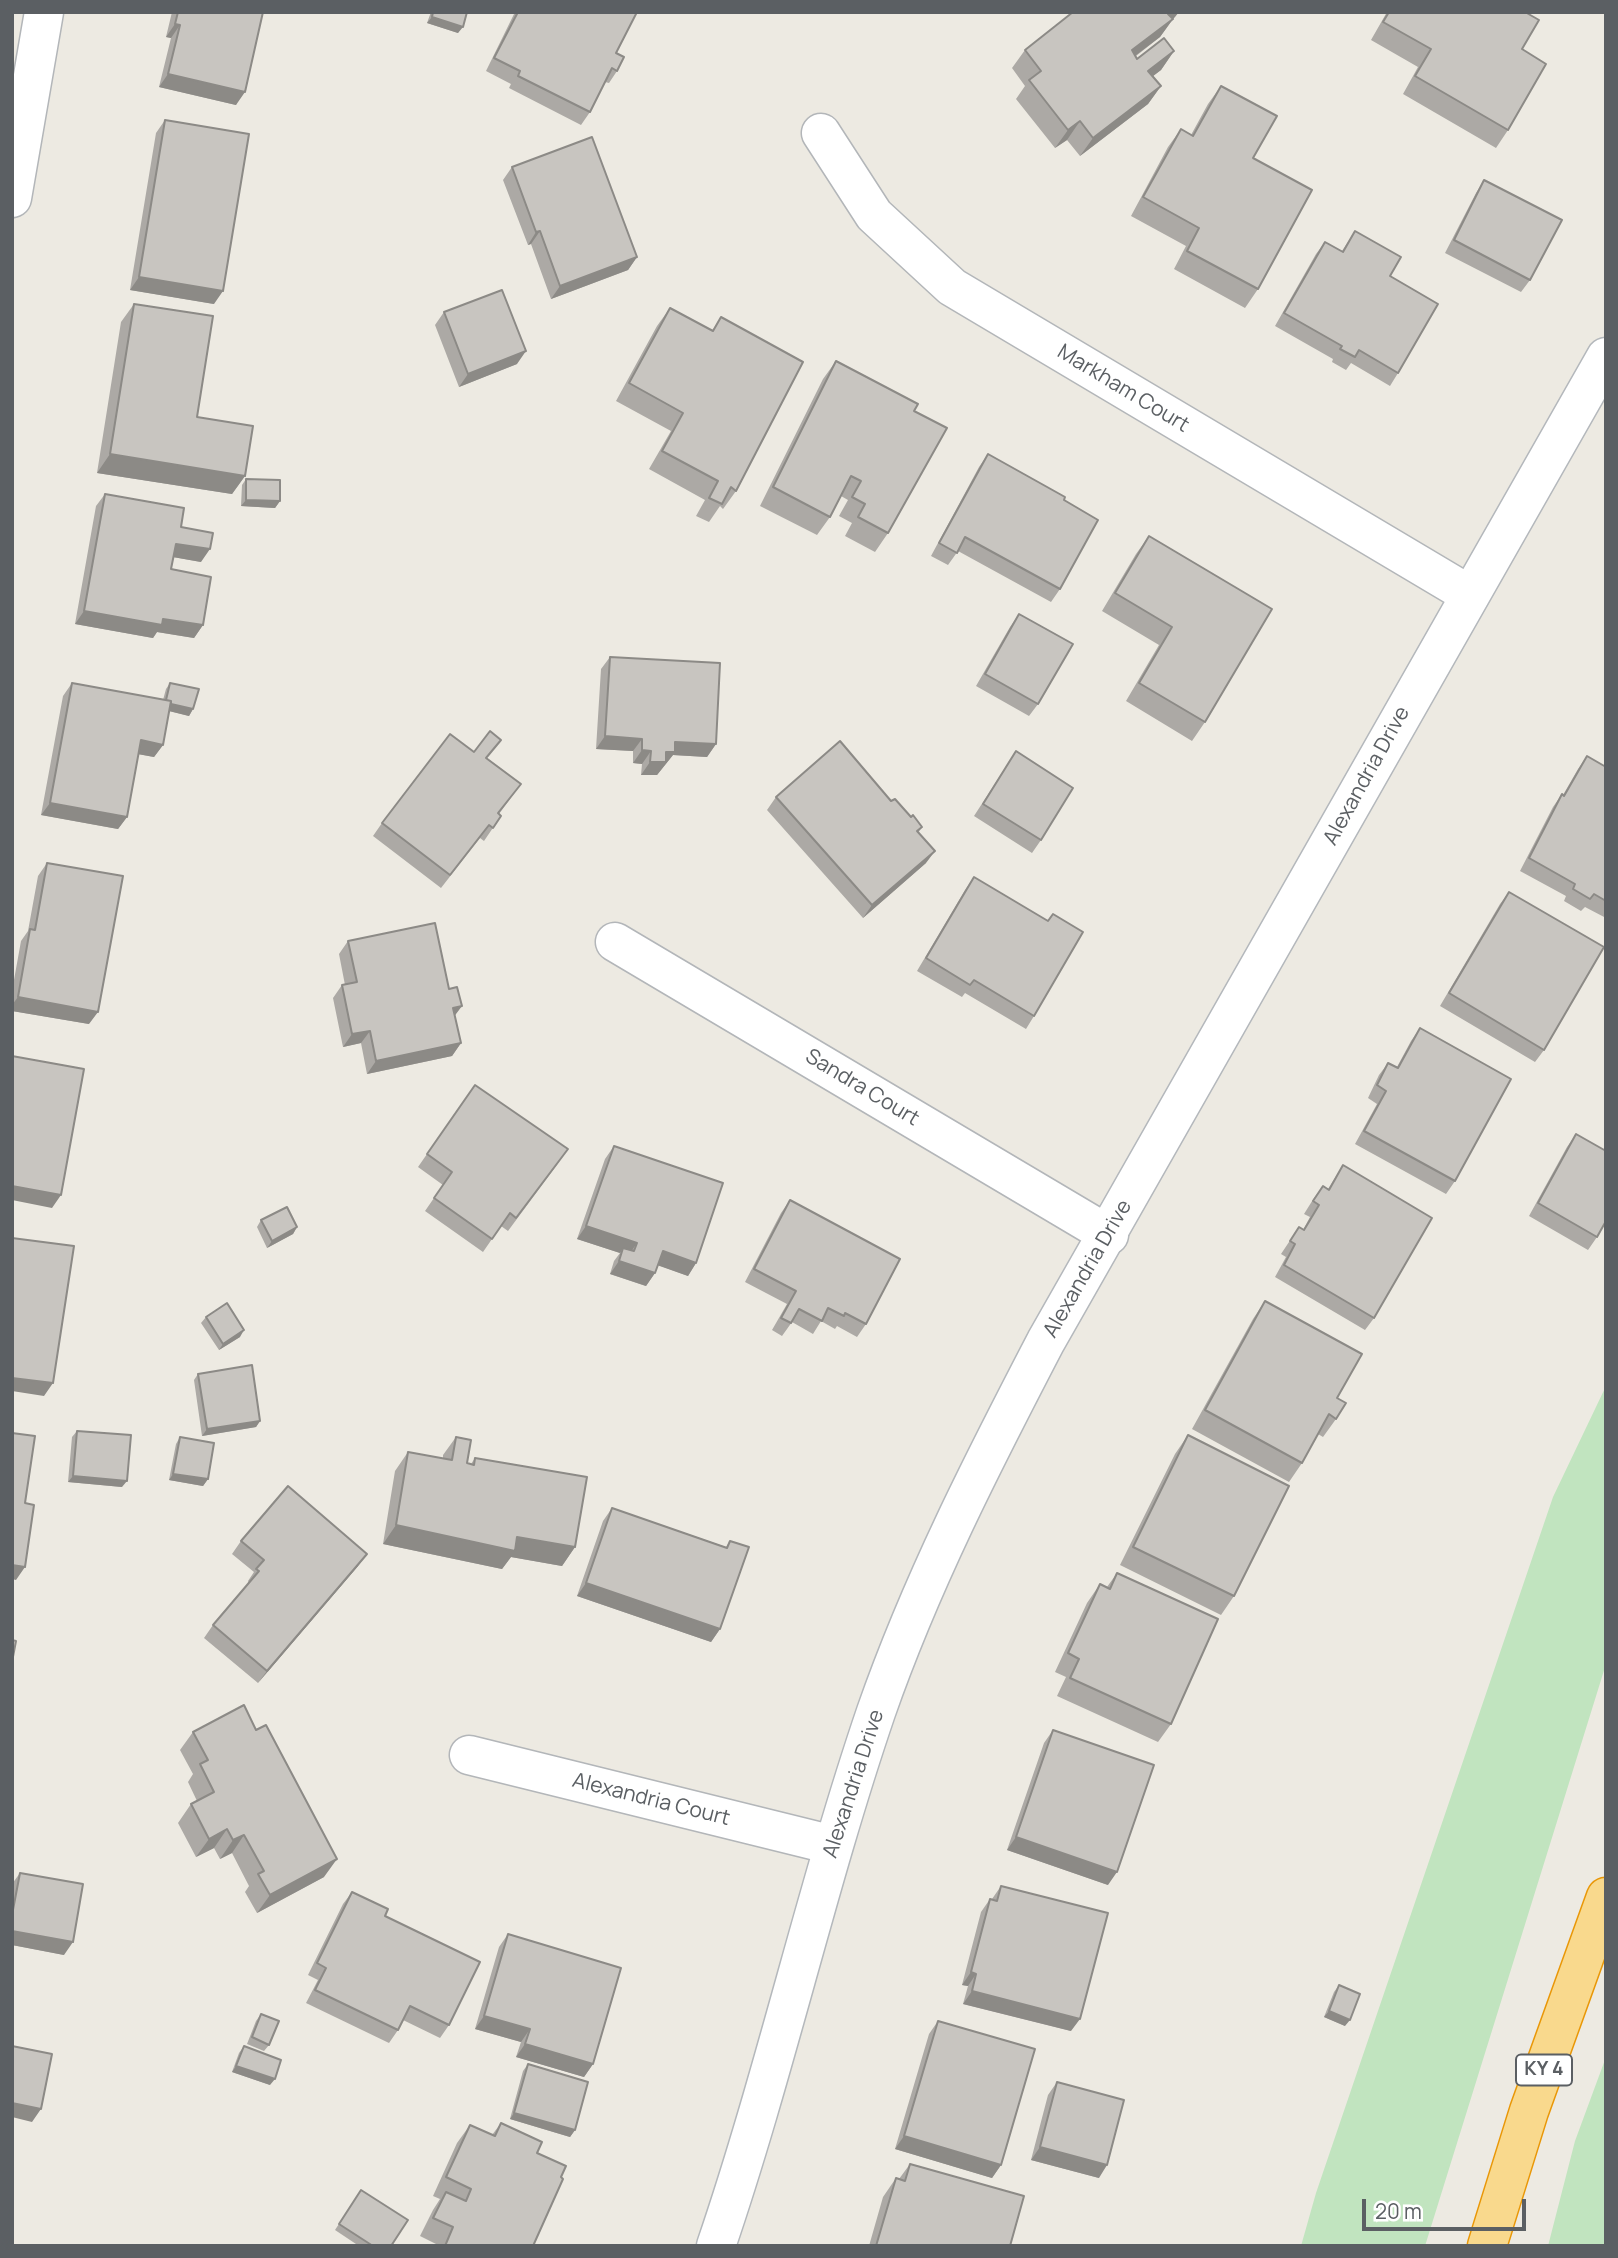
<!DOCTYPE html>
<html>
<head>
<meta charset="utf-8">
<style>
  body { margin:0 }
  #map { position:relative; width:1618px; height:2258px; overflow:hidden; background:#edeae2; font-family:Manrope,sans-serif }
  canvas { display:block }
  .frame { position:absolute; inset:0; border:14px solid #5b5f63; pointer-events:none }
  .scale { position:absolute; left:1362px; top:2199px; width:164px; height:32px; box-sizing:border-box; border:4px solid #5b5f63; border-top:0; padding-left:9px; font-size:21px; line-height:24px; white-space:nowrap; color:#5b5f63; -webkit-text-stroke:5px #fff; paint-order:stroke }
</style>
</head>
<body>
<div id="map">
<canvas width="1618" height="2258"></canvas>
<div class="frame"></div>
<div class="scale">20 m</div>
</div>
<script>
const ctx = document.querySelector('canvas').getContext('2d');
ctx.lineJoin = 'round';
function paint(path, color) { ctx.fillStyle = color; ctx.fill(path, 'evenodd'); }
function stroke(path, color, width, dash) { ctx.strokeStyle = color; ctx.lineWidth = width; ctx.lineCap = dash ? 'butt' : 'round'; ctx.setLineDash(dash || []); ctx.stroke(path); }
function label(font, color, halo, rows, align = 'center') {
  ctx.font = font + ' Manrope,sans-serif'; ctx.lineWidth = 5; ctx.setLineDash([]); ctx.textBaseline = 'middle'; ctx.strokeStyle = halo; ctx.fillStyle = color; for (const [text, x, y, turn = 0] of rows) {
    ctx.save(); ctx.translate(x, y); ctx.rotate((+turn || 0) * Math.PI / 180); ctx.textAlign = isNaN(turn) ? turn : align; if (halo) ctx.strokeText(text, 0, 0); ctx.fillText(text, 0, 0); ctx.restore();
  }
}
paint(new Path2D(`
  M1606 1386V1664L1425 2246H1301L1316 2193 1553 1497Z
  M1606 2057V2246H1548L1575 2141Z`), '#c1e4bf');
const street = new Path2D(`
  M821 133 874 215 952 287 1470 595
  M12 198 44 12
  M615 942 1109 1235
  M469 1755 833 1845`);
const secondary = new Path2D(`
  M716 2246C776 2070 816 1888 876 1712 921 1583 983 1462 1046 1341L1606 357`);
const highway = new Path2D(`
  M1487 2246 1529 2111 1606 1897`);
stroke(street, '#b3b6b9', 41);
stroke(secondary, '#b4b8bc', 41);
stroke(highway, '#e99707', 41);
stroke(street, '#fff', 38);
stroke(secondary, '#fff', 38);
stroke(highway, '#f9d98d', 38);
paint(new Path2D(`
  M172 12H263L236 105 159 87 171 38 166 37Z
  M431 12H467L458 33 427 23Z
  M515 12H637L616 53 617 71 609 83 605 82 590 112 581 125 509 88 511 84 486 71Z
  M1387 12H1525L1508 130 1496 148 1403 94 1418 67 1371 40Z
  M1175 17 1173 19 1160 37 1136 56 1137 59 1174 51 1161 70 1153 76 1161 86 1148 104 1080 156 1067 140 1055 148 1016 99 1025 86 1012 68 1025 50Z
  M1221 86 1253 158 1258 289 1245 308 1174 269 1186 246 1131 216 1168 147 1181 129 1191 135 1208 104Z
  M165 120 214 304 130 290 156 133Z
  M512 167 637 257 628 270 551 299 531 244 528 245 503 180Z
  M1484 180 1530 280 1521 292 1445 253 1476 193Z
  M1355 231 1390 276 1398 373 1390 386 1351 363 1346 370 1332 362 1333 359 1275 326 1316 254 1325 242 1342 251Z
  M134 304 197 417 245 476 232 494 97 473 121 322Z
  M670 308 712 331 721 317 736 491 723 509 720 506 709 522 696 516 705 500 649 469 671 431 616 401 657 326Z
  M444 312 517 364 459 387 435 325Z
  M836 361 914 411 888 533 875 552 845 536 852 523 839 516 848 500 841 496 830 517 817 535 760 506 823 379Z
  M988 454 1060 589 1051 602 958 551 948 565 931 556 979 467Z
  M246 479 280 501 275 508 241 506 242 485Z
  M105 494 181 527 201 562 173 557 171 569 203 625 194 638 157 632 153 638 75 624 96 506Z
  M1149 536 1205 722 1192 741 1126 701 1159 645 1102 611 1136 554Z
  M1019 614 1038 704 1029 716 976 686 1010 627Z
  M610 657 716 744 707 757 673 755 657 775H641L642 764 633 763V751L596 749 601 669Z
  M72 683 163 700 166 689 170 683 193 709 189 716 169 711 163 745 154 757 138 754 127 817 118 829 41 815 63 696Z
  M1016 751 1041 840 1032 853 974 816Z
  M474 752 487 758 521 784 499 814 501 816 484 841 480 838 441 888 373 836 382 823Z
  M1587 756 1606 767V918L1585 907 1581 911 1564 901 1566 896 1520 871 1553 807 1562 794 1563 795 1578 769Z
  M776 797 891 801 922 827 918 833 926 863 863 918 767 810Z
  M47 863 89 1024 12 1011V991L21 941 28 931 38 876Z
  M974 877 1048 921 1053 914 1034 1016 1026 1029 965 993 962 997 917 971 965 890Z
  M1509 892 1544 1050 1535 1062 1440 1006 1500 904Z
  M348 941 449 989 461 1043 452 1056 367 1074 361 1043 343 1047 333 998 342 985H345L339 954Z
  M1420 1028 1455 1181 1446 1194 1355 1144 1377 1104 1368 1098 1379 1075 1388 1063 1397 1067 1411 1041Z
  M475 1085 559 1162 508 1231 501 1226 483 1252 425 1211 443 1185 418 1167Z
  M1576 1134 1597 1237 1588 1250 1529 1216 1567 1147Z
  M614 1146 696 1263 688 1276 658 1265 655 1273 646 1286 610 1274 614 1261 620 1253 577 1239 605 1159Z
  M1343 1165 1374 1318 1365 1330 1275 1277 1286 1257 1281 1254 1299 1227 1303 1230 1310 1217 1304 1214 1314 1198 1323 1186 1328 1189Z
  M790 1200 866 1324 857 1337 837 1326 835 1329 821 1321 813 1334 792 1322 782 1336 772 1330 787 1304 745 1282 781 1213Z
  M261 1220 297 1227 293 1234 267 1248 257 1227Z
  M1265 1301 1337 1398 1336 1419 1323 1437 1318 1434 1302 1463 1289 1482 1192 1429 1253 1319Z
  M206 1317 240 1337 219 1350 201 1323Z
  M198 1374 260 1421 256 1427 202 1436 194 1380Z
  M77 1431 122 1487 68 1482 72 1437Z
  M1188 1435 1234 1596 1221 1615 1120 1565 1175 1454Z
  M180 1437 208 1479 203 1486 169 1480 176 1444Z
  M456 1437 467 1463 471 1464 475 1458 575 1547 562 1566 511 1557 502 1569 383 1544 395 1471 408 1452 443 1459V1455Z
  M612 1508 726 1547 730 1541 720 1629 711 1642 577 1596 603 1521Z
  M241 1541 358 1566 258 1683 204 1638 213 1625 249 1583 248 1581 254 1572 232 1554Z
  M1117 1573 1171 1724 1158 1742 1057 1696 1066 1677 1055 1672 1087 1603 1100 1584 1107 1587Z
  M1053 1730 1108 1885 1007 1850 1044 1743Z
  M193 1732 324 1877 257 1913 245 1892 249 1886 232 1853 220 1859 214 1848 196 1857 178 1823 191 1804 197 1801 188 1782 193 1774 180 1750Z
  M20 1873 64 1955 12 1945V1884Z
  M1001 1886 1071 2031 963 2004 968 1986 962 1985 981 1912 990 1899H992Z
  M352 1892 385 1916 449 2025 440 2038 403 2020 398 2030 389 2043 306 2003 318 1980 308 1975 343 1904Z
  M508 1934 593 2064 584 2077 516 2057 521 2042 475 2029 499 1947Z
  M1339 1985 1345 2026 1324 2017 1334 1992Z
  M261 2014 269 2045 264 2051 247 2044 256 2021Z
  M938 2021 1001 2165 992 2178 895 2149 929 2034Z
  M244 2046 270 2085 232 2072 239 2053Z
  M528 2064 575 2130 570 2137 510 2119 523 2071Z
  M1057 2082 1099 2178 1031 2160 1048 2095Z
  M501 2123 537 2153 533 2246H440L420 2236 433 2210 440 2199 433 2196 457 2143 470 2125 492 2135Z
  M910 2164 1010 2246H869L883 2197 896 2178 899 2179Z
  M361 2190 391 2246H359L335 2230Z`), '#aca9a5');
paint(new Path2D(`
  M1170 12H1179L1175 17 1155 32Z
  M432 17 463 27 458 33 427 23Z
  M1173 19 1160 37 1119 68 1132 50Z
  M175 24 180 25 171 38 166 37Z
  M1174 51 1161 70 1136 89 1148 71Z
  M168 74 245 92 236 105 159 87Z
  M1161 86 1148 104 1080 156 1093 138Z
  M1080 121 1067 140 1055 148 1068 130Z
  M540 231 531 244 528 245 536 232Z
  M637 257 628 270 551 299 560 286Z
  M139 277 223 291 214 304 130 290Z
  M526 351 517 364 459 387 468 374Z
  M110 454 245 476 232 494 97 473Z
  M246 500 280 501 275 508 241 506Z
  M176 544 210 549 201 562 167 556Z
  M84 611 163 619 203 625 194 638 157 632 153 638 75 624Z
  M165 702 193 709 189 716 161 709Z
  M605 736 642 739 633 751 596 749Z
  M141 740 163 745 154 757 132 753Z
  M675 742 716 744 707 757 673 755 657 775H641L650 762 666 752Z
  M642 750 651 751 642 764 633 763Z
  M50 803 127 817 118 829 41 815Z
  M935 851 926 863 863 918 872 905Z
  M18 997 98 1012 89 1024 12 1011V1005Z
  M462 1006 453 1018V1008Z
  M370 1031 361 1043 343 1047 352 1034Z
  M461 1043 452 1056 367 1074 376 1061Z
  M12 1186 61 1195 52 1208 12 1200Z
  M586 1226 637 1243 628 1256 623 1248 620 1253 577 1239Z
  M297 1227 293 1234 267 1248 272 1241Z
  M663 1251 696 1263 688 1276 654 1264Z
  M619 1261 655 1273 646 1286 610 1274Z
  M244 1330 240 1337 219 1350 223 1344Z
  M12 1378 53 1383 44 1396 12 1391Z
  M260 1421 256 1427 202 1436 207 1429Z
  M173 1474 208 1479 203 1486 169 1480Z
  M73 1476 127 1481 122 1487 68 1482Z
  M396 1525 517 1537 575 1547 562 1566 511 1557 502 1569 383 1544Z
  M367 1554 358 1566 258 1683 267 1671Z
  M12 1565 25 1567 16 1580 12 1579Z
  M586 1583 720 1629 711 1642 577 1596Z
  M227 1829 214 1848 196 1857 209 1839Z
  M244 1835 232 1853 220 1859 233 1840Z
  M1016 1837 1117 1872 1108 1885 1007 1850Z
  M337 1859 324 1877 257 1913 270 1895Z
  M12 1931 73 1942 64 1955 12 1945Z
  M971 1972 976 1974 968 1986 962 1985Z
  M972 1991 1080 2019 1071 2031 963 2004Z
  M1329 2011 1350 2020 1345 2026 1324 2017Z
  M484 2016 530 2029 521 2042 475 2029Z
  M525 2044 593 2064 584 2077 516 2057Z
  M236 2066 275 2079 270 2085 232 2072Z
  M12 2103 41 2109 32 2122 12 2117Z
  M514 2113 575 2130 570 2137 510 2119Z
  M904 2136 1001 2165 992 2178 895 2149Z
  M1040 2147 1107 2165 1099 2178 1031 2160Z`), '#8c8a86');
const building = new Path2D(`
  M178 12H263L245 92 168 74 180 25 175 24Z
  M433 12H467L463 27 432 17Z
  M518 12H637L616 53 624 57 617 71 612 68 590 112 518 76 520 71 494 58Z
  M1073 12H1170L1168 14 1173 19 1132 50 1137 59 1164 38 1174 51 1148 71 1161 86 1093 138 1080 121 1068 130 1029 80 1041 71 1025 50Z
  M1389 12H1525L1539 20 1522 49 1546 64 1508 130 1415 76 1431 49 1383 22Z
  M1221 86 1277 116 1253 158 1312 190 1258 289 1187 251 1199 228 1143 197 1181 129 1193 136Z
  M165 120 249 134 223 291 139 277Z
  M592 137 637 257 560 286 540 231 536 232 512 167Z
  M1484 180 1562 220 1530 280 1454 240Z
  M1355 231 1401 257 1390 276 1438 304 1398 373 1359 350 1355 357 1340 349 1342 346 1284 313 1325 242 1343 252Z
  M502 290 526 351 468 374 444 312Z
  M134 304 213 316 197 417 253 426 245 476 110 454Z
  M670 308 713 331 721 317 803 362 736 491 731 487 722 504 709 498 718 481 662 451 683 413 629 383Z
  M836 361 918 404 914 411 947 428 888 533 858 517 865 504 852 497 861 481 851 476 830 517 773 487Z
  M988 454 1065 497 1064 500 1098 520 1060 589 965 537 957 553 939 543Z
  M246 479 280 480V501L246 500Z
  M105 494 184 508 181 527 213 533 210 549 176 544 171 569 211 577 203 625 163 619 162 625 84 611Z
  M1149 536 1272 609 1205 722 1139 683 1172 627 1115 593Z
  M1019 614 1073 644 1038 704 985 674Z
  M610 657 720 663 716 744 675 742V752H666V762H650L651 751 642 750V739L605 736Z
  M72 683 171 701 163 745 141 740 127 817 50 803Z
  M170 683 199 689 193 709 171 704V701L166 700Z
  M490 731 501 740 486 758 521 784 498 813 501 816 493 828 489 825 450 875 382 823 450 734 474 752Z
  M840 741 891 801 895 799 911 817 913 815 922 827 917 831 935 851 872 905 776 797Z
  M1016 751 1073 788 1041 840 983 804Z
  M1587 756 1606 767V901L1594 894 1590 899 1573 889 1575 884 1529 858 1562 794 1564 796Z
  M47 863 123 876 98 1012 18 997 30 929 35 930Z
  M974 877 1048 921 1053 914 1083 932 1034 1016 974 980 970 985 926 958Z
  M1509 892 1604 947 1544 1050 1449 993Z
  M435 923 449 989 457 987 462 1006 453 1008 461 1043 376 1061 370 1031 352 1034 342 985 357 982 348 941Z
  M1420 1028 1511 1079 1455 1181 1364 1131 1386 1091 1377 1085 1388 1063 1398 1068Z
  M12 1056 84 1069 61 1195 12 1186Z
  M475 1085 568 1149 516 1218 510 1213 492 1239 434 1198 452 1172 427 1154Z
  M1576 1134 1606 1151V1221L1597 1237 1538 1203Z
  M614 1146 723 1183 696 1263 663 1251 655 1273 619 1261 623 1248 634 1251 637 1243 586 1226Z
  M1343 1165 1432 1218 1374 1318 1284 1265 1295 1244 1290 1241 1299 1227 1304 1230 1319 1205 1313 1201 1323 1186 1329 1190Z
  M790 1200 900 1259 866 1324 845 1313 844 1316 828 1308 822 1321 799 1309 791 1323 781 1318 796 1291 754 1269Z
  M287 1207 297 1227 272 1241 261 1220Z
  M12 1238 74 1246 53 1383 12 1378Z
  M1265 1301 1362 1354 1337 1398 1346 1403 1336 1419 1329 1414 1302 1463 1205 1410Z
  M227 1303 244 1330 223 1344 206 1317Z
  M252 1365 260 1421 207 1429 198 1374Z
  M77 1431 131 1435 127 1481 73 1476Z
  M12 1433 35 1436 25 1503 34 1505 25 1567 12 1565Z
  M1188 1435 1289 1486 1234 1596 1133 1547Z
  M180 1437 214 1443 208 1479 173 1474Z
  M456 1437 471 1440 467 1463 474 1465 475 1458 587 1477 575 1547 517 1537 515 1551 396 1525 408 1452 452 1460Z
  M288 1486 367 1554 267 1671 213 1625 259 1571 256 1569 264 1560 241 1541Z
  M612 1508 727 1548 730 1541 749 1547 720 1629 586 1583Z
  M1117 1573 1218 1619 1171 1724 1070 1678 1079 1659 1068 1653 1100 1584 1110 1589Z
  M12 1640 16 1641 12 1662Z
  M244 1705 256 1730 266 1725 337 1859 270 1895 258 1874 264 1871 244 1835 233 1840 227 1829 209 1839 191 1804 214 1792 200 1764 208 1760 193 1732Z
  M1053 1730 1154 1765 1117 1872 1016 1837Z
  M20 1873 83 1884 73 1942 12 1931V1915Z
  M1001 1886 1108 1913 1080 2019 972 1991 976 1974 971 1972 990 1899 997 1901Z
  M352 1892 388 1909 385 1916 480 1962 449 2025 410 2006 398 2030 315 1990 326 1968 317 1963Z
  M508 1934 621 1968 593 2064 525 2044 530 2029 484 2016Z
  M1339 1985 1360 1994 1350 2020 1329 2011Z
  M261 2014 279 2021 269 2045 252 2037Z
  M938 2021 1035 2049 1001 2165 904 2136Z
  M12 2046 52 2054 41 2109 12 2103Z
  M244 2046 281 2060 275 2079 236 2066Z
  M528 2064 588 2082 575 2130 514 2113Z
  M1057 2082 1124 2100 1107 2165 1040 2147Z
  M501 2123 542 2142 537 2153 566 2166 561 2177 563 2179 533 2246H445L453 2227 433 2218 446 2192 466 2201 471 2189 446 2177 470 2125 495 2136Z
  M910 2164 1024 2196 1010 2246H876L896 2178 905 2181Z
  M361 2190 408 2220 391 2246H373L339 2224Z`);
paint(building, '#c8c5c0');
stroke(building, '#8c8a86', 2);
for (const [x, y, w] of [
  [1544,2070,56]
]) { const box = new Path2D(); box.roundRect(x - w / 2, y - 15.5, w, 31, 5); ctx.fillStyle = '#fff'; ctx.fill(box); stroke(box, '#5b5f63', 2); }
label('bold 19px', '#5b5f63', null, [
  ["KY 4",1544,2070]
]);
label('21px', '#5b5f63', '#fff', [
  ["Markham Court",1123,389,31],
  ["Alexandria Drive",1367,776,-61],
  ["Sandra Court",862,1088,31],
  ["Alexandria Drive",1088,1269,-60],
  ["Alexandria Drive",854,1784,-72],
  ["Alexandria Court",651,1800,14]
]);
</script>
</body>
</html>
